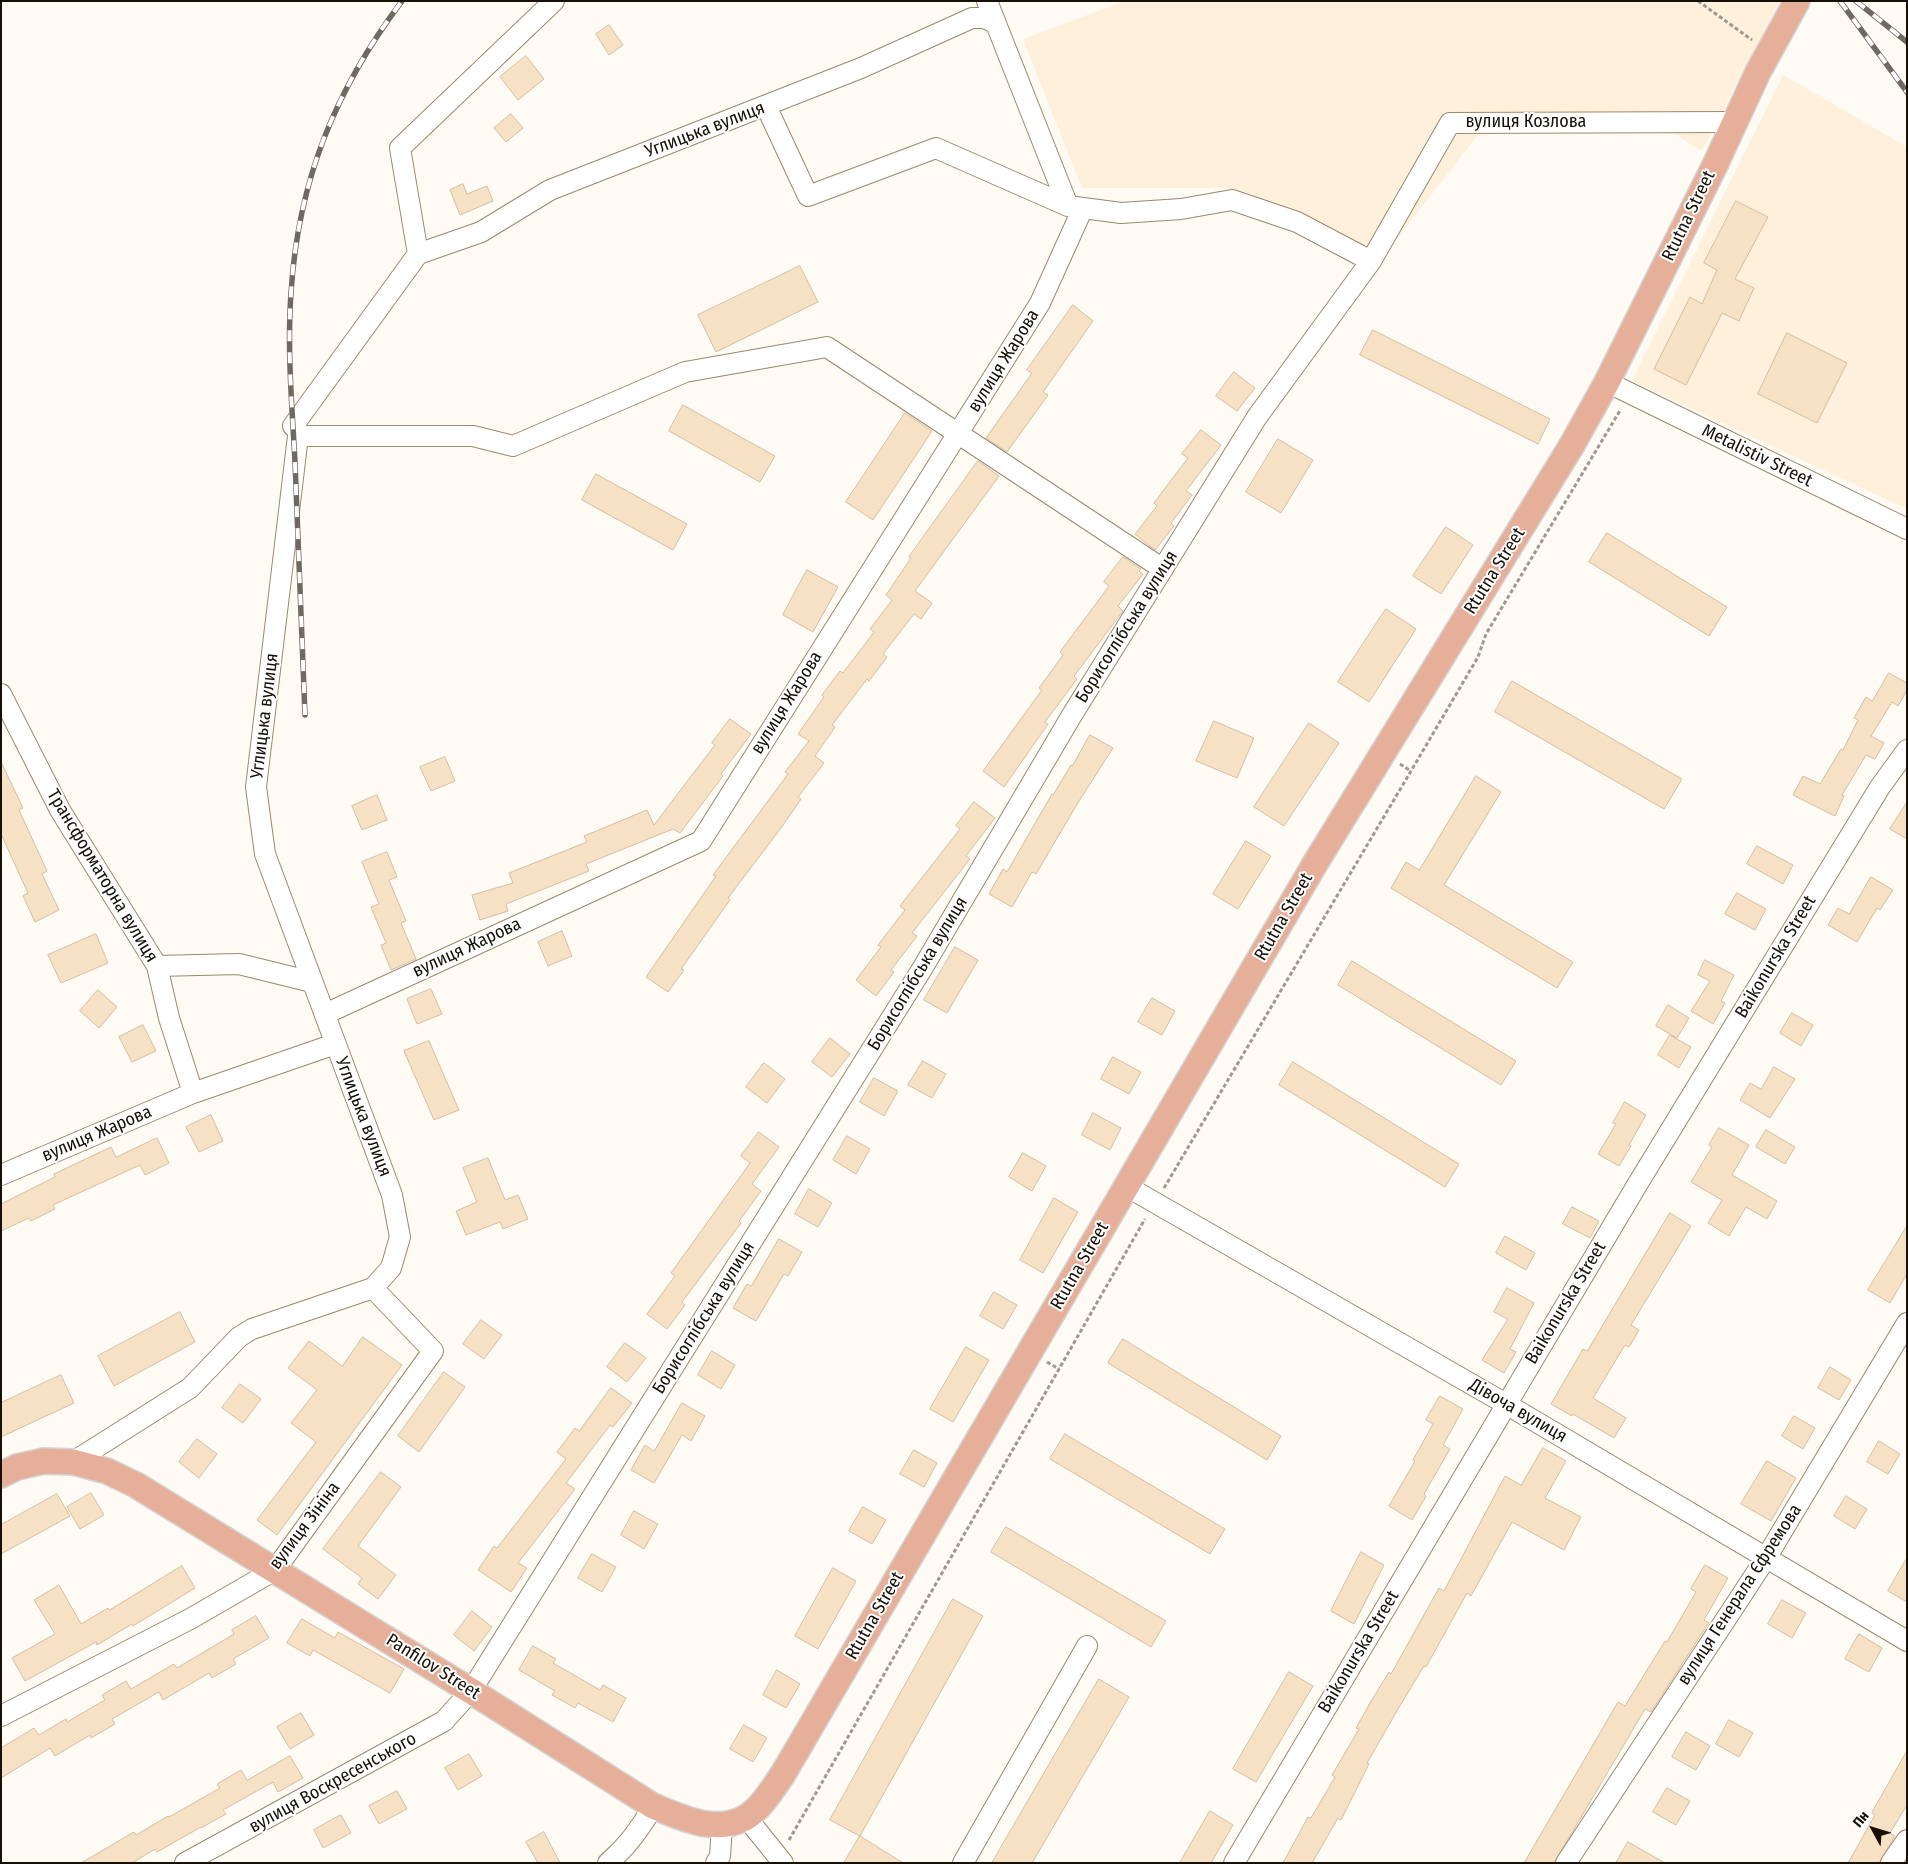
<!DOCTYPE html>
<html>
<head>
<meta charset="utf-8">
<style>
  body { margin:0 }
  #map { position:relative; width:1908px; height:1864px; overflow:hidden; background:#fefaf4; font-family:"Fira Sans Condensed",sans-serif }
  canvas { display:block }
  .frame { position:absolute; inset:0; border:2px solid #161006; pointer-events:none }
  .north { position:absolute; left:1848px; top:1804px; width:50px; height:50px; -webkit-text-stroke:4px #fff; paint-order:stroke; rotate:309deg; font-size:14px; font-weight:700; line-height:20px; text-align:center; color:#161006 }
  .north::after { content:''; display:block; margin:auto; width:18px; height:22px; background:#161006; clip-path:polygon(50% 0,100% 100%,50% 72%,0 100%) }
</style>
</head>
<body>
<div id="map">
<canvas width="1908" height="1864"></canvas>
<div class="frame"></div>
<div class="north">Пн</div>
</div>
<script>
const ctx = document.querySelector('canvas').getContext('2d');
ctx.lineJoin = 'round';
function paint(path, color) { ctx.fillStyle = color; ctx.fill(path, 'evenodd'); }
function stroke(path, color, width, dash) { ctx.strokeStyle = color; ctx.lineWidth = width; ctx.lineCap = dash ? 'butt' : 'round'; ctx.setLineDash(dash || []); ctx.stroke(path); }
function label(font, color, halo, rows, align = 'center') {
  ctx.font = font + ' "Fira Sans Condensed",sans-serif'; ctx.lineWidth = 4; ctx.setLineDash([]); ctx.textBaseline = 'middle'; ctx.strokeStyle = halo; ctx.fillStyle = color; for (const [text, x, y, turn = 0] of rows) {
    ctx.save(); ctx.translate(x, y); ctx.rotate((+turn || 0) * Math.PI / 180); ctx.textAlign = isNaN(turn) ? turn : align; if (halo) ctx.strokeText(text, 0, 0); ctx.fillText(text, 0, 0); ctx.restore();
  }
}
paint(new Path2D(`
  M1125 1H1780L1702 151 1641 113 1477 136 1384 255 1248 193 1225 188H1082L1023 39Z
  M1783 75 1907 147V509L1632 381Z`), '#fef0da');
const building = new Path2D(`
  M609 25 623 45 609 55 596 34Z
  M526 56 544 79 518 100 500 77Z
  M511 114 523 128 506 142 494 128Z
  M463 184 467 194 487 186 493 201 460 215 450 190Z
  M1736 201 1768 217 1735 279 1754 288 1739 321 1722 313 1686 385 1654 369 1690 297 1702 304 1717 270 1704 263Z
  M800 266 818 302 716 352 698 315Z
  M1073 305 1093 321 1043 392 1048 395 1007 452 986 438 1032 373 1027 370Z
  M1373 330 1550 419 1538 444 1360 355Z
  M1787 333 1847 363 1817 423 1758 394Z
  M1234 372 1255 388 1237 411 1216 396Z
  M683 405 775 456 760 482 669 431Z
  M905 413 932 431 873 520 846 502Z
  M1201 430 1221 445 1186 491 1192 495 1171 523 1174 526 1155 550 1135 534 1157 506 1154 503 1188 458 1182 454Z
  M1278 439 1313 460 1281 513 1246 492Z
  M978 461 999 476 915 591 932 603 921 619 914 614 883 654 887 657 869 681 867 679 832 725 835 727 815 756 824 763 798 797 801 799 781 828 728 898 730 900 681 969 684 970 668 992 646 977 716 876 713 875 788 774 785 772 809 741 798 734 824 697 822 695 840 671 843 673 874 632 870 629 892 600 886 595 911 558 909 557Z
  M596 474 687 524 673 550 582 500Z
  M1446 527 1473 545 1441 594 1413 576Z
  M1607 533 1727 607 1709 636 1589 562Z
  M1123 557 1141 569 1139 571 1143 574 1118 606 1123 611 1074 676 1077 679 1045 722 1048 724 1004 787 983 771 1042 690 1039 688 1063 655 1060 652 1109 586 1104 582Z
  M807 570 838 587 813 632 783 615Z
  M1386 609 1416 629 1369 702 1338 682Z
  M1889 673 1907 683V690L1898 706 1892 702 1871 736 1884 743 1875 759 1866 755 1842 795 1844 796 1835 816 1793 795 1803 776 1820 784 1841 749 1843 750 1858 720 1854 718 1866 697 1872 701Z
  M1512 681 1682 779 1664 809 1495 712Z
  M730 719 751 734 721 774 723 776 680 833 673 829 586 864 589 871 506 904 508 911 480 920 472 895 513 883 509 873 587 842 584 836 647 810 654 825 715 745 712 743Z
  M1214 721 1254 738 1237 778 1196 761Z
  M1309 723 1339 743 1284 826 1254 807Z
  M1090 735 1113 748 1079 801 1036 874 1032 872 1012 907 989 894 1003 869 1007 872 1052 794 1053 795 1071 765 1072 766Z
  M445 757 455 781 431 791 420 767Z
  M1 762 23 808 19 810 47 871 42 874 59 910 35 922 23 896 28 893 1 834Z
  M1476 776 1501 792 1444 885 1573 962 1557 988 1391 888 1406 862 1419 870Z
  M377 795 387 820 362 830 352 806Z
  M974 802 995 818 966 856 970 859 912 933 917 936 891 970 894 972 876 996 856 980 881 947 878 945 905 910 900 906 960 829 956 826Z
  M1907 802V839L1890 829Z
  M1246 841 1271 856 1238 909 1213 894Z
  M1757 846 1793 865 1783 884 1747 864Z
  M387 852 397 877 389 880 406 921 401 923 416 959 391 970 381 945 386 943 371 907 379 904 362 862Z
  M1871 877 1893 890 1880 910 1877 908 1857 942 1828 925 1838 908 1849 914Z
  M1737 893 1766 909 1755 930 1725 914Z
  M562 931 572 956 548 966 538 942Z
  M96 934 108 963 61 983 48 955Z
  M955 947 978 960 947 1013 924 1000Z
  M1705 960 1734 975 1721 1001 1725 1003 1713 1024 1691 1011 1710 981 1698 975Z
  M1352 961 1516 1061 1501 1085 1338 985Z
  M431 989 442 1014 417 1024 407 999Z
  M98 990 117 1007 99 1028 80 1011Z
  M1152 998 1175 1011 1162 1035 1138 1022Z
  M1668 1005 1689 1018 1677 1038 1656 1026Z
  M1792 1013 1813 1025 1801 1046 1780 1033Z
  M143 1025 156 1051 132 1062 119 1037Z
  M1670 1035 1691 1047 1679 1068 1658 1055Z
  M830 1038 850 1054 832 1077 812 1062Z
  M429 1041 459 1110 434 1120 404 1051Z
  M1113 1057 1141 1072 1129 1094 1101 1079Z
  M923 1061 946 1074 932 1098 908 1085Z
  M1293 1062 1459 1164 1445 1187 1279 1085Z
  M764 1063 785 1079 767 1103 746 1087Z
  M1774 1067 1795 1079 1770 1118 1740 1100 1750 1083 1761 1089Z
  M874 1078 898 1091 884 1116 860 1102Z
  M1625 1102 1646 1115 1629 1145 1631 1146 1619 1166 1598 1154 1616 1124 1613 1123Z
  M1093 1113 1121 1128 1110 1150 1082 1135Z
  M211 1115 223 1141 199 1152 186 1127Z
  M1719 1128 1749 1145 1732 1175 1777 1201 1767 1219 1746 1207 1729 1236 1708 1223 1722 1200 1691 1182 1712 1147 1709 1145Z
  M1766 1130 1795 1147 1785 1164 1756 1147Z
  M759 1132 779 1147 752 1184 761 1191 739 1221 741 1223 682 1302 685 1305 667 1329 647 1314 675 1276 671 1273 750 1163 741 1156Z
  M847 1136 870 1149 856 1174 833 1160Z
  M157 1138 169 1163 145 1175 140 1165 53 1205 55 1209 31 1221 29 1218 1 1231V1204L55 1177 54 1174 111 1147 116 1157Z
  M1023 1153 1046 1166 1032 1191 1009 1177Z
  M488 1158 505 1200 518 1195 528 1219 503 1229 500 1222 466 1235 456 1211 477 1202 463 1168Z
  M809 1189 832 1203 818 1227 795 1214Z
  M1054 1198 1078 1212 1043 1273 1020 1260Z
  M1572 1207 1599 1221 1590 1238 1563 1224Z
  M1670 1213 1691 1226 1631 1325 1639 1330 1629 1347 1625 1345 1593 1398 1626 1418 1614 1438 1573 1414 1572 1416 1551 1404 1583 1349 1587 1351Z
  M1907 1226V1274L1890 1303 1868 1290Z
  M1505 1236 1535 1253 1526 1270 1496 1253Z
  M779 1239 802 1252 788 1276 784 1274 756 1321 733 1308 747 1284 751 1286Z
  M1507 1288 1534 1303 1510 1349 1516 1352 1504 1373 1482 1360 1508 1319 1494 1312Z
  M994 1292 1017 1305 1003 1329 980 1316Z
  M180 1312 195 1342 114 1386 98 1356Z
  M481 1320 502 1335 484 1359 463 1344Z
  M363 1337 402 1365 277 1535 257 1520 316 1442 291 1423 317 1390 288 1368 309 1341 342 1366Z
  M1123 1339 1281 1436 1267 1460 1108 1363Z
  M625 1343 646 1358 627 1382 607 1367Z
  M966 1347 989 1360 953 1422 930 1409Z
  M712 1351 735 1365 721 1389 698 1375Z
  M1830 1367 1851 1380 1839 1400 1818 1388Z
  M444 1372 465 1387 419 1452 398 1436Z
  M61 1375 74 1403 1 1437V1403Z
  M240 1384 261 1399 243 1423 222 1408Z
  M611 1388 632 1403 613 1427 610 1425 566 1483 575 1489 518 1563 527 1568 511 1592 478 1570 494 1546 497 1548 566 1459 557 1452 575 1428 579 1431Z
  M1440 1396 1463 1409 1443 1445 1450 1449 1424 1494 1426 1496 1412 1520 1389 1506 1415 1461 1413 1460 1433 1424 1426 1420Z
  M682 1403 705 1416 691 1441 682 1435 654 1483 631 1470 645 1445 654 1451Z
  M1794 1416 1815 1428 1803 1449 1782 1436Z
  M1065 1434 1225 1529 1210 1554 1050 1459Z
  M197 1439 217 1454 199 1478 179 1462Z
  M1879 1441 1900 1454 1888 1474 1867 1462Z
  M1543 1448 1566 1461 1545 1498 1581 1517 1564 1550 1512 1522 1471 1596 1467 1593 1426 1667 1424 1666 1398 1709 1367 1763 1369 1764 1341 1820 1338 1818 1312 1863H1283L1308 1817 1311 1818 1335 1777 1332 1775 1359 1729 1356 1728 1370 1703 1389 1672 1391 1674 1439 1588 1444 1591 1505 1476 1521 1485Z
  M914 1450 937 1463 924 1487 900 1474Z
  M1767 1461 1796 1478 1771 1521 1741 1504Z
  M381 1472 401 1487 358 1546 396 1575 378 1599 358 1584 362 1578 323 1549Z
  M91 1493 104 1515 80 1529 67 1507Z
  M57 1494 70 1516 1 1554V1525Z
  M1846 1496 1867 1509 1855 1529 1834 1516Z
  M863 1507 886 1520 872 1544 849 1531Z
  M634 1511 658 1524 644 1549 621 1535Z
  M1006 1527 1166 1621 1151 1647 991 1552Z
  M1361 1552 1384 1565 1354 1624 1331 1611Z
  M592 1554 616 1567 602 1592 578 1578Z
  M1907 1558V1602L1888 1591Z
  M1705 1565 1728 1578 1704 1620 1709 1623 1706 1627 1651 1712 1645 1709 1554 1863H1524L1618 1702 1625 1706 1665 1641 1667 1642 1696 1592 1691 1589Z
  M182 1566 195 1588 133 1626 132 1624 97 1645 96 1642 25 1681 12 1658 55 1634 34 1600 59 1585 81 1624 108 1608 109 1610Z
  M833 1568 856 1581 818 1649 795 1636Z
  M953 1599 983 1616 860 1836 830 1820Z
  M1782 1600 1806 1613 1792 1638 1768 1624Z
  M472 1611 492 1627 474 1651 454 1635Z
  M256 1616 269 1638 233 1659 236 1664 212 1678 209 1673 163 1700 159 1692 112 1719 115 1724 91 1738 90 1735 55 1756 50 1748 1 1778V1748L34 1728 39 1735 66 1719 67 1722 105 1700 102 1695 126 1681 131 1689 174 1664 177 1668 234 1634 232 1630Z
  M302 1619 335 1638 338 1632 404 1669 390 1693 313 1650 310 1656 287 1643Z
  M1859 1634 1882 1648 1869 1672 1845 1659Z
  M533 1646 556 1659 553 1663 600 1690 603 1685 626 1698 613 1722 578 1703 575 1708 552 1695 555 1691 519 1670Z
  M777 1670 800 1684 786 1708 763 1695Z
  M1289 1672 1313 1686 1256 1782 1233 1769Z
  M1099 1679 1129 1697 1032 1863H992Z
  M301 1713 314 1735 290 1749 277 1727Z
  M1729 1720 1753 1733 1739 1757 1716 1744Z
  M744 1725 767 1738 753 1762 730 1749Z
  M1686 1732 1710 1746 1696 1770 1672 1757Z
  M1907 1751V1805L1890 1833 1895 1836 1879 1863H1848L1875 1815 1872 1813Z
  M469 1754 482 1776 458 1790 445 1768Z
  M290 1756 303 1778 278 1792 273 1782 223 1810 226 1814 201 1828V1827L157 1852 155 1849 132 1863H81L134 1832 136 1835 168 1816 169 1817 220 1788 217 1784 241 1770 247 1780Z
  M1667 1788 1690 1801 1676 1825 1653 1812Z
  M397 1791 407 1809 379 1824 369 1806Z
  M1210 1811 1233 1825 1211 1863H1180Z
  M341 1815 351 1833 323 1848 314 1830Z
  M544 1832 560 1863H538L526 1842Z
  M860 1836 903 1863H844Z
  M1628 1842 1665 1863H1616Z`);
paint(building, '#f7e1c5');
stroke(building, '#d3bea2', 1);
const minor = new Path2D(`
  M987 1 1068 206
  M766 106 808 196 936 148 1068 206 1121 213 1181 209 1232 200 1297 222 1371 261
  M418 254 481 232 550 190 861 68 972 18H984L995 23
  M1607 382 1907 529
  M293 426 418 254 400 148 554 1
  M1 694 60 810 157 966 169 1018 193 1093
  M157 966 239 964 312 982
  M325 1014 701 841 1040 303 1083 208
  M1 1175 193 1093 335 1044
  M1126 1186 1506 1404 1907 1641
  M73 1462 190 1388 239 1337 252 1329 373 1288 391 1268 400 1237 392 1195 265 854 256 787 298 436H473L513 446 685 372 827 347 1163 569
  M1 1716 190 1619 275 1570 433 1351 373 1288
  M746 1817 783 1863
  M185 1863 444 1721 471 1691 922 969 1072 715 1257 417 1371 261 1450 123 1733 122
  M608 1863C628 1846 641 1828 653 1806
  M716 1863 720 1856 722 1825
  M963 1863 1087 1646
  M1234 1863 1637 1185 1880 787 1907 750
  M1566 1863 1766 1558 1907 1323
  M1891 1863 1907 1840`);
const major = new Path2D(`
  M1 1475 17 1467 44 1461 73 1462 107 1471 136 1485 471 1691 653 1806C682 1818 715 1834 745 1818 761 1809 773 1788 783 1774L1316 862 1572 445 1607 382 1716 163 1758 72 1797 1`);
stroke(minor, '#9a896d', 22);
stroke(major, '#d5d4d2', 28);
stroke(new Path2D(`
  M1698 1 1752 40
  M1400 764 1411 771
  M1164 1188 1411 771 1478 657 1486 634 1621 409
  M1047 1362 1059 1369
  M789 1840 1145 1219`), '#9d9991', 3, [4, 2.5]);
stroke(minor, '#fff', 20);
stroke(major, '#e5af9a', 25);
const rail = new Path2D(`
  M1840 1 1907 92
  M1856 1 1907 42
  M305 715C302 631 298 546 295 462 292 406 287 349 291 293 298 181 335 90 402 1`);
stroke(rail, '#6f6961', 5.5);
stroke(rail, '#fff', 4, [11]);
label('18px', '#161006', '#fff', [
  ["вулиця Козлова",1526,122],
  ["Углицька вулиця",705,130,-21],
  ["Rtutna Street",1689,216,-64],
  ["вулиця Жарова",1004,361,-58],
  ["Metalistiv Street",1757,456,26],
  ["Rtutna Street",1495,571,-58],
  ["Борисоглібська вулиця",1127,627,-58],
  ["вулиця Жарова",787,703,-58],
  ["Углицька вулиця",265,716,-83],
  ["Трансформаторна вулиця",102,876,59],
  ["Rtutna Street",1284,917,-60],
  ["вулиця Жарова",467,948,-25],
  ["Baikonurska Street",1776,957,-59],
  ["Борисоглібська вулиця",918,974,-59],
  ["Углицька вулиця",363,1117,69],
  ["вулиця Жарова",97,1134,-23],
  ["Rtutna Street",1080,1266,-60],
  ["Baikonurska Street",1566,1303,-59],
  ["Борисоглібська вулиця",704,1318,-58],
  ["Дівоча вулиця",1518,1411,30],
  ["вулиця Зініна",305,1526,-53],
  ["вулиця Генерала Єфремова",1740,1595,-57],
  ["Rtutna Street",875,1616,-60],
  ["Baikonurska Street",1359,1652,-59],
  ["Panfilov Street",433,1667,32],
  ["вулиця Воскресенського",333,1783,-29]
]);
</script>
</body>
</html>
